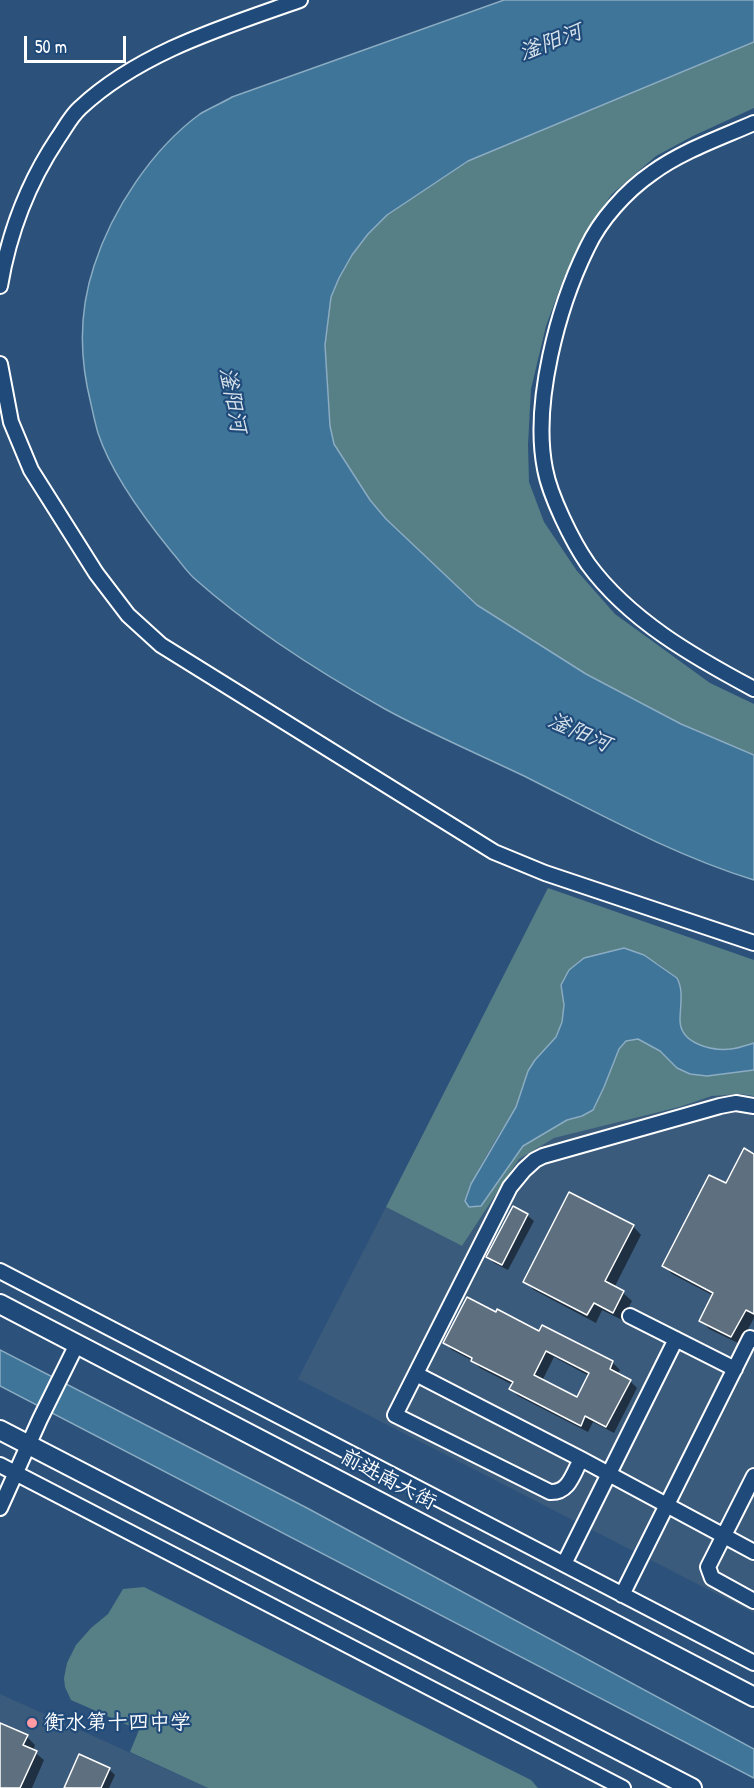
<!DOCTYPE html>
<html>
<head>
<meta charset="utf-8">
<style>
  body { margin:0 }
  #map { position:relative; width:754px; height:1788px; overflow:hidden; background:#2c527b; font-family:"Patrick Hand",sans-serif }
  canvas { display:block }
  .scale { position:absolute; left:24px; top:36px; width:102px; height:27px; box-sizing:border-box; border:3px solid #fff; border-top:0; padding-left:8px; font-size:18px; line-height:21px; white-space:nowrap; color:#fff; -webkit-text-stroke:4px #1f4a7a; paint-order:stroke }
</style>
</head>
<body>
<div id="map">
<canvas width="754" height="1788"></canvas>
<div class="scale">50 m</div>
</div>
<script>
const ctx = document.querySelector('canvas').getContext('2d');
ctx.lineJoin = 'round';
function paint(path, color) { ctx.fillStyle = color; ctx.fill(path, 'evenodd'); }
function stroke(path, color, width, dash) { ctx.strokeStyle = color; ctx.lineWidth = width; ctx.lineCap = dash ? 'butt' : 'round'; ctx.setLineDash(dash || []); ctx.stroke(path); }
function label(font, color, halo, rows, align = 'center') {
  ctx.font = font + ' "Patrick Hand","LXGW WenKai TC",sans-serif'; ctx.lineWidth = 4.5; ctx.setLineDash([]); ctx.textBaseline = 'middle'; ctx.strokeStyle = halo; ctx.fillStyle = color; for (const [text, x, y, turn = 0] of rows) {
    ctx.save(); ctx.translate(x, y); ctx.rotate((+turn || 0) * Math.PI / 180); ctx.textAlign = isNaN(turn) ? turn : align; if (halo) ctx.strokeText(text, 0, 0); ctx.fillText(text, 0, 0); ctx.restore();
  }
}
paint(new Path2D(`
  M723 1094 754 1096V1613L298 1379 386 1207 462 1246 519 1159 536 1147 554 1138Z
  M0 1694 208 1788H0Z`), '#3b5b7c');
paint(new Path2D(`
  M754 42V108L693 136 656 156 612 194 586 231 563 280 546 326 531 389 528 445 529 482 544 522 577 571 615 614 710 683 754 704V755L681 724 586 674 477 605 386 519 370 500 334 444 330 426 325 345 331 297 339 277 352 255 368 234 387 215 468 161Z
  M548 888 754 960V1043C747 1045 738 1048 731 1049 712 1050 682 1044 680 1023 678 1010 681 997 680 984L677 978 657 963 562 994C564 1003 565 1012 562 1022 559 1037 546 1048 539 1061 530 1078 523 1095 513 1111 496 1140 476 1169 465 1201L481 1206 523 1146 567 1120 582 1116 604 1087 619 1049 626 1041 638 1039 660 1051 690 1074 707 1076 754 1070V1096L740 1094 712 1096 679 1107 554 1138 519 1159 462 1246 386 1207Z
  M144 1587 531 1780 538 1788H208L130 1752 139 1730 71 1700 65 1687 64 1678 67 1663 76 1645 91 1628 108 1614 123 1589Z`), '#577f86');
const water = new Path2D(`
  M504 0H754V42L468 161 387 215 368 234 352 255 339 278 331 297 325 345 330 426 334 444 370 500 386 519 477 605 586 674 681 724 754 755V880C673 855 598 813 522 775 476 753 429 733 385 709 321 673 250 628 195 579 186 571 179 560 171 551 145 519 111 473 98 433 95 423 93 413 91 404 79 357 79 311 94 266 112 210 152 149 200 114 210 108 222 103 232 97Z
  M624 948 644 955 677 978C684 991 680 1006 680 1020 680 1044 712 1051 731 1049 739 1048 747 1045 754 1043V1070L707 1076 690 1074 677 1068 660 1051 638 1039 626 1041 619 1049 604 1087 593 1110 582 1116 567 1120 523 1146 481 1206 469 1207 465 1201 471 1184 516 1107 528 1071 535 1060 556 1037 562 1022 564 1005 561 985 569 970 584 958Z
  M0 1350 307 1508 754 1749V1778L0 1386Z`);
paint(water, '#3e7599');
stroke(water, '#8bacc2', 1.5);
paint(new Path2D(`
  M754 1155V1318L740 1344 709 1329 701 1320 714 1296 672 1274 664 1266 727 1185Z
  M527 1215 534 1221 508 1270 494 1263 488 1257Z
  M633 1226 641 1235 614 1288 623 1293 632 1301 622 1320 602 1310 596 1323 534 1290 525 1282Z
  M543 1327 613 1363 620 1370 617 1375 630 1381 637 1388 614 1433 593 1422 588 1432 518 1396 511 1389 513 1385 480 1368 473 1361 452 1350 445 1343 540 1333ZM554 1357 589 1376 577 1399 542 1381Z
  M0 1725 27 1737 35 1745 33 1751 44 1760 32 1788H0Z
  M109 1769 115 1775 109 1788H65Z`), '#0007');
const building = new Path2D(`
  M744 1148 754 1154V1314L746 1310 731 1337 699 1321 713 1293 662 1266 709 1175 726 1183Z
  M569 1192 634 1225 605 1281 624 1291 613 1313 594 1303 587 1315 523 1282Z
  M513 1206 528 1214 502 1265 486 1257Z
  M467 1297 496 1312 497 1309 539 1331 542 1325 613 1361 610 1369 631 1380 606 1427 585 1416 581 1426 509 1389 513 1382 471 1361 472 1358 443 1343ZM546 1351 589 1373 577 1397 534 1375Z
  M0 1723 28 1735 23 1745 37 1751 20 1788H0Z
  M79 1754 110 1768 101 1788H64Z`);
paint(building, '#5e707f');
stroke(building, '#fff', 1.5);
const minor = new Path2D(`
  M754 123C720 138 682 151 652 173 626 191 600 220 587 248 558 307 532 403 545 469 550 496 572 541 588 564 629 620 694 657 754 689
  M0 286C9 232 28 183 58 138 65 128 71 116 80 108 140 52 224 27 300 0
  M0 364 11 422 31 470 96 573 128 615 161 645 494 852 545 873 754 943
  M0 1271 754 1663
  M630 1316 735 1369
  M416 1374 581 1459 754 1552
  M581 1459C573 1474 569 1493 550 1492L395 1415 510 1187 524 1170 535 1160 543 1156 720 1106 736 1103 754 1106
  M0 1465 623 1788
  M754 1476 708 1567 712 1578 754 1601
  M0 1508 40 1419 77 1344
  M564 1564 676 1339
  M622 1595 750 1338 754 1340`);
const major = new Path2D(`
  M0 1304 754 1697
  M0 1430 692 1788`);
stroke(minor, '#fff', 18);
stroke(major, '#fff', 22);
stroke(minor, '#1f4a7a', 14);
stroke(major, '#1f4a7a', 18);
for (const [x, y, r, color] of [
  [32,1723,6,"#ff9aa2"]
]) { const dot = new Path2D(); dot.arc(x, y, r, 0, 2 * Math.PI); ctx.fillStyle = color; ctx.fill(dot); stroke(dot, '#1f4a7a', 2); }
label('21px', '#fff', '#1f4a7a', [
  ["前进南大街",388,1480,28]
]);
label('21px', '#fff', '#1f4a7a', [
  ["衡水第十四中学",44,1723]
], 'left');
label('italic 22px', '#d8e3eb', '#1f4a7a', [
  ["滏阳河",551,43,-21],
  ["滏阳河",232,400,79],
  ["滏阳河",579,733,24]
]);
</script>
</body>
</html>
